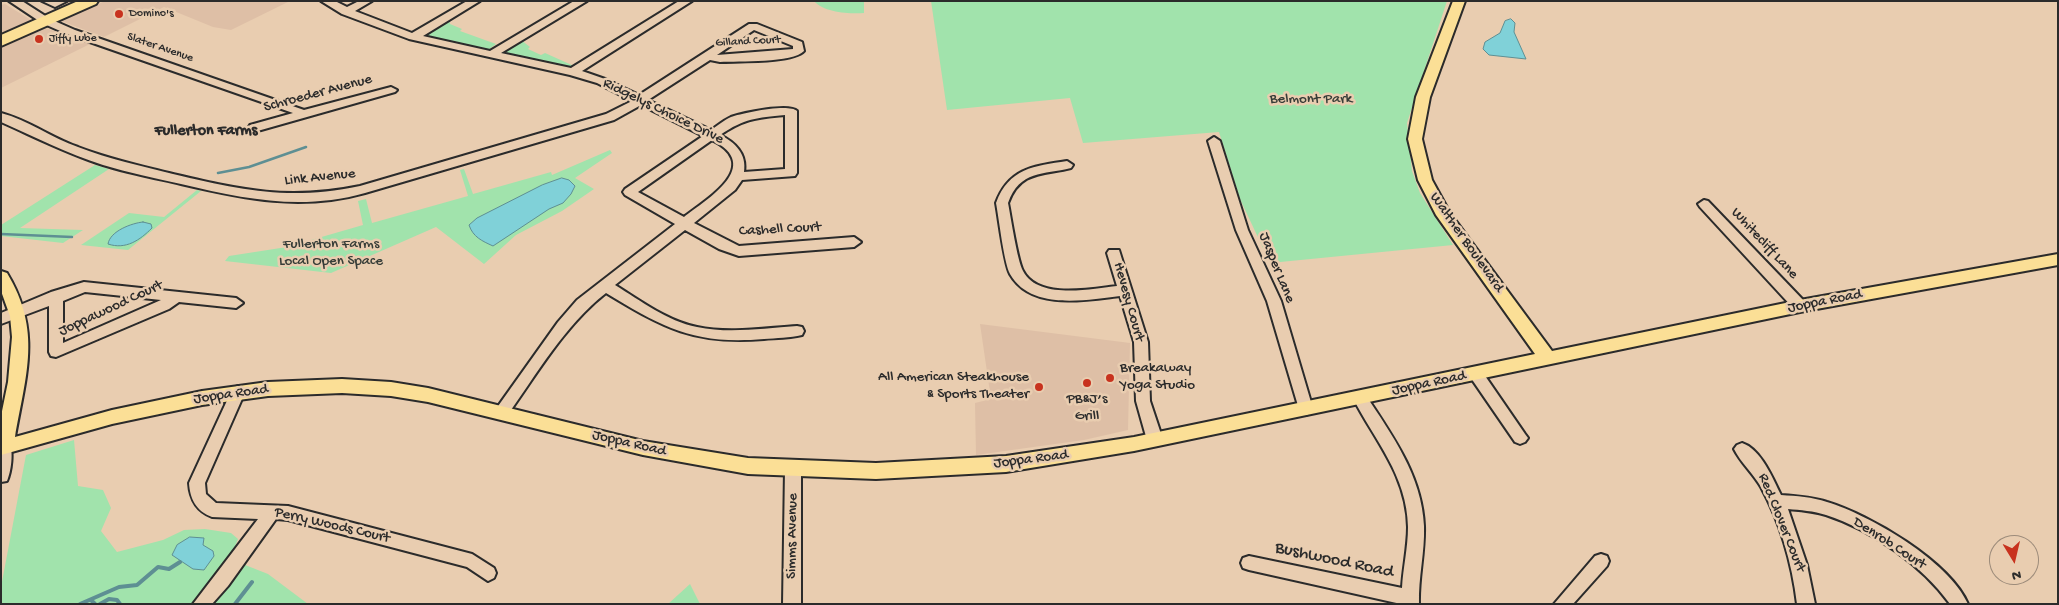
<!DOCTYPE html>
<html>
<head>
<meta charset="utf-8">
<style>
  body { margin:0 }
  #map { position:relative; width:2059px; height:605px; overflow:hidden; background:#e9cdb0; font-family:"Gochi Hand",sans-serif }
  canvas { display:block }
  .frame { position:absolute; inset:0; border:2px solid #2b2b2b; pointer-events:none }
  .north { position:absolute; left:1989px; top:535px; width:50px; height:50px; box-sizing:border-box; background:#e9cdb0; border:1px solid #9d8c7b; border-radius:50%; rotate:171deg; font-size:14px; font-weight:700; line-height:20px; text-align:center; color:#2b2b2b }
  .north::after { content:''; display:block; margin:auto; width:18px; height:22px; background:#c8321e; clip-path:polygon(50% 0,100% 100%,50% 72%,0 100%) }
</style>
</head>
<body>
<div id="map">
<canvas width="2059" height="605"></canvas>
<div class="frame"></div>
<div class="north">N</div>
</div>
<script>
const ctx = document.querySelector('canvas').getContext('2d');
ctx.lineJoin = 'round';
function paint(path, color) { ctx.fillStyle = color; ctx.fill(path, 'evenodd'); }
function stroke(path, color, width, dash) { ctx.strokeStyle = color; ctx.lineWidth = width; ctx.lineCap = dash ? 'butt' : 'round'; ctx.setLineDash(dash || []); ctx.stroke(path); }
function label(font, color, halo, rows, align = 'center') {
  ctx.font = font + ' "Gochi Hand",sans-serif'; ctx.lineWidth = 5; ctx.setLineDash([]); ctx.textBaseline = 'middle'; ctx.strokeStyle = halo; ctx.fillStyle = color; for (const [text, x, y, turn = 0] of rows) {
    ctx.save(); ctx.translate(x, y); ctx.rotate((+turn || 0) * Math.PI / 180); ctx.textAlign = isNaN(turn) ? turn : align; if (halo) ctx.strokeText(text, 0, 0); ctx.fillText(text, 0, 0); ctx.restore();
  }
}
paint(new Path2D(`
  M105 1H290L231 30 213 27 164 7 104 37 61 21Z
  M5 4 31 20 1 33V5Z
  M46 28 90 44 1 88V48Z
  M980 324 1130 343 1128 430 1084 440 976 455 975 403 991 399Z`), '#debfa6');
paint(new Path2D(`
  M814 1H864V13C851 14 824 13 814 1Z
  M931 1H1447L1407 123 1412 171 1420 193 1453 245 1270 263 1240 199 1219 132 1083 143 1070 98 947 110Z
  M449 18 450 24 462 29 460 31 496 44 488 50 425 36 426 33Z
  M521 40 530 47 528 49 541 55 545 53 574 66 569 68 503 53Z
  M610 150 612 153 575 178 594 189 562 211 516 235 484 264 436 227 331 273 225 261 229 256 287 247 363 225 358 201 366 199 372 223 468 196 460 170 464 169 473 194 551 172 552 175Z
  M95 165 109 169 20 228 83 230 63 243 1 236V225Z
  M197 190 201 191 128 250 81 245 129 213 164 217Z
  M74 440 78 486 103 490 111 508 101 531 117 552 163 540 184 530 205 529 231 533 238 539 230 559 268 574 308 604H1V587L26 455Z
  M690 584 700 604H668Z`), '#a1e3ac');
const water = new Path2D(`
  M1511 19 1515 23 1514 32 1526 59 1489 55 1483 49 1485 42 1500 33 1505 21Z
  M562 178 569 180 575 186 571 194 563 203 549 209 493 246C482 241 473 237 469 225L477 218 542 185Z
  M143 222 151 224 152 228C140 240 126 250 108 244 110 231 132 223 143 222Z
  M190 537 204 538 203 545 213 551 214 556 204 570 193 569 172 555 177 545Z`);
paint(water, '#80d1d8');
stroke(water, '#5e8f93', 1);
stroke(new Path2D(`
  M218 173 249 167 306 147
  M1 234 72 237`), '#5e8f93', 2.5);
stroke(new Path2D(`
  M91 600 95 604
  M80 604 119 587 137 585 158 567 169 569 180 562
  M100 604 109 599 117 600 120 604
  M235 604 252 582`), '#5e8f93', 4);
const minor = new Path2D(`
  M9 1H22L50 19 75 30 304 110 391 87 397 90 395 92 254 132 250 131 248 128 250 125 293 113 67 34 42 23Z
  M42 1H67L55 7Z
  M321 1H335L347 7 359 1H372L355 11 412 33 467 1H480L423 36 490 51 574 1H587L501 53 571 68 679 1H692L582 71 605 79 639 95 749 24H757L802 42 804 51C793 63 738 61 720 62L710 60 648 100 711 130C717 126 724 120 731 117 742 113 789 103 797 111V173L795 176 742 180 735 190 694 223 739 246 854 237 861 242 854 247 739 256 719 249 685 230 615 285C641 301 667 321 697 327 730 334 764 328 797 326L802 327 804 331 802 335C790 338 776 338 764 339 694 345 664 328 606 293 564 326 537 374 506 417L501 419 496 417 493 413 496 409 558 322 577 300 675 224 625 195 623 192 625 189 703 136 641 105 614 120 365 193C301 211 245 199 181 184 155 178 129 173 103 165 68 154 35 137 1 122V113C28 120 52 138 78 147 109 159 141 166 173 174 242 190 288 201 360 186L606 114 632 101 597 83 570 75 409 39 342 14ZM754 30 793 46V49L717 55ZM785 115V169L744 172C747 154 735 142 720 135 745 118 756 118 785 115ZM712 140C764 166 707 199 684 217L638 192Z
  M1214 137 1220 141 1248 230 1281 301 1313 409 1311 413 1306 415 1301 413 1299 409 1267 301 1236 230 1208 141Z
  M1067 161 1073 165 1071 168C1043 175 1020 170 1008 203 1011 218 1017 260 1023 271 1038 300 1091 289 1117 286L1107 253 1109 250H1119L1148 342 1150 401 1163 440 1160 444 1155 446 1150 444 1147 440 1136 401 1134 342 1120 296C1086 300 1031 311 1010 274 1004 263 999 219 996 203 1009 168 1034 166 1067 161Z
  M1704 200 1708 201 1805 302 1807 306 1805 310H1795L1700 207 1698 204Z
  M84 282 236 298 243 303 236 308 179 302 169 309 56 357 51 356 49 352V306L1 324V313L51 292ZM85 292 161 300 63 343V301Z
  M1476 368 1481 370 1525 434 1528 438 1525 442 1520 444 1515 442 1471 378 1469 374 1471 370Z
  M238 386 243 388 245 392 205 483 206 494 216 503 288 506 472 554 494 568 496 573 494 578 488 581 467 567 288 520 276 519 228 586 212 604H193L258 519 212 517C196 511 190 499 189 483L231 392 233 388Z
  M1360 392 1365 394C1392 435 1422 476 1424 526 1425 552 1418 578 1419 604H1401L1249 570 1243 568 1241 563 1243 558 1249 556 1402 588C1403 568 1408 548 1408 527 1407 475 1375 441 1353 398L1355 394Z
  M4 441 9 443C14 451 11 472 7 481L1 482V442Z
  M1742 443C1761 449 1773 479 1781 495 1797 496 1812 497 1827 502 1870 515 1949 561 1968 604H1950C1922 565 1872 530 1826 515 1814 511 1800 510 1788 509L1807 565 1815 604H1797C1792 563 1780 522 1761 487 1753 473 1741 463 1734 449L1737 445Z
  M793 462 799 464 801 469V604H783L785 469 787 464Z
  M1601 554 1607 556 1609 561 1607 566 1573 604H1554L1595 556Z`);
const major = new Path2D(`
  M1453 1H1465L1430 97 1422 139 1432 180 1450 213 1552 351 1800 300 2058 254V265L1800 312 1134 451 1006 472 876 479 748 474 643 455 428 402 391 396 342 393 268 396 202 405 112 424 1 455V416L8 382 12 337 10 316 1 291V271L7 273C42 331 26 374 15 437L112 410 202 391 268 382 342 379 391 382 428 388 643 441 748 458 876 463 1006 456 1134 437 1535 354 1436 215 1418 180 1408 139 1416 97Z`);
const highway = new Path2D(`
  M78 1H98L96 4 1 46V35Z`);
stroke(minor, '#2b2b2b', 4);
stroke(major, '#2b2b2b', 4);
stroke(highway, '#2b2b2b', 4);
paint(minor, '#e9cdb0');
paint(major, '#fbdf96');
paint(highway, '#fbdf96');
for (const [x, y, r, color] of [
  [119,14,5,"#c8321e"],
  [39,39,5,"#c8321e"],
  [1110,378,5,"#c8321e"],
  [1087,383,5,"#c8321e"],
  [1039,387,5,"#c8321e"]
]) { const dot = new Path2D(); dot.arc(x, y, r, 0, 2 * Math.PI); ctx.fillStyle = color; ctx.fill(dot); stroke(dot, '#e9cdb0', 2); }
label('12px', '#2b2b2b', '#e9cdb0', [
  ["Domino's",129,14],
  ["Jiffy Lube",49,39]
], 'left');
label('12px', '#2b2b2b', '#e9cdb0', [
  ["Gilland Court",748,42,-3],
  ["Slater Avenue",160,48,19]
]);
label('15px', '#2b2b2b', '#e9cdb0', [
  ["Schroeder Avenue",318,94,-15],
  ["Ridgelys Choice Drive",663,112,26],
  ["Link Avenue",320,178,-6],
  ["Cashell Court",780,230,-3],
  ["Walther Boulevard",1466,243,55],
  ["Whitecliff Lane",1764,244,47],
  ["Jasper Lane",1276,268,68],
  ["Hevesy Court",1128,302,74],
  ["Joppa Road",1825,302,-11],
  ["Joppawood Court",111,309,-25],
  ["Joppa Road",1429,384,-12],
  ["Joppa Road",231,395,-8],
  ["Joppa Road",629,444,13],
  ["Joppa Road",1031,460,-7],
  ["Red Clover Court",1781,523,68],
  ["Perry Woods Court",332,526,13],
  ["Simms Avenue",793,536,-89],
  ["Denrob Court",1889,544,33]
]);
label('15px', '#373d38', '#e9cdb0', [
  ["Belmont Park",1311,100],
  ["Fullerton Farms",331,245],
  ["Local Open Space",331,262]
]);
label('15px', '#2b2b2b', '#e9cdb0', [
  ["Breakaway",1120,369],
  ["Yoga Studio",1120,386],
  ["All American Steakhouse",1029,378,"right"],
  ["& Sports Theater",1029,395,"right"],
  ["PB&J’s",1087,400,"center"],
  ["Grill",1087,417,"center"]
], 'left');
label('bold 16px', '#2b2b2b', '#e9cdb0', [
  ["Fullerton Farms",206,132]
]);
label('18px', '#2b2b2b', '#e9cdb0', [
  ["Bushwood Road",1334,561,12]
]);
</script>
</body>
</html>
